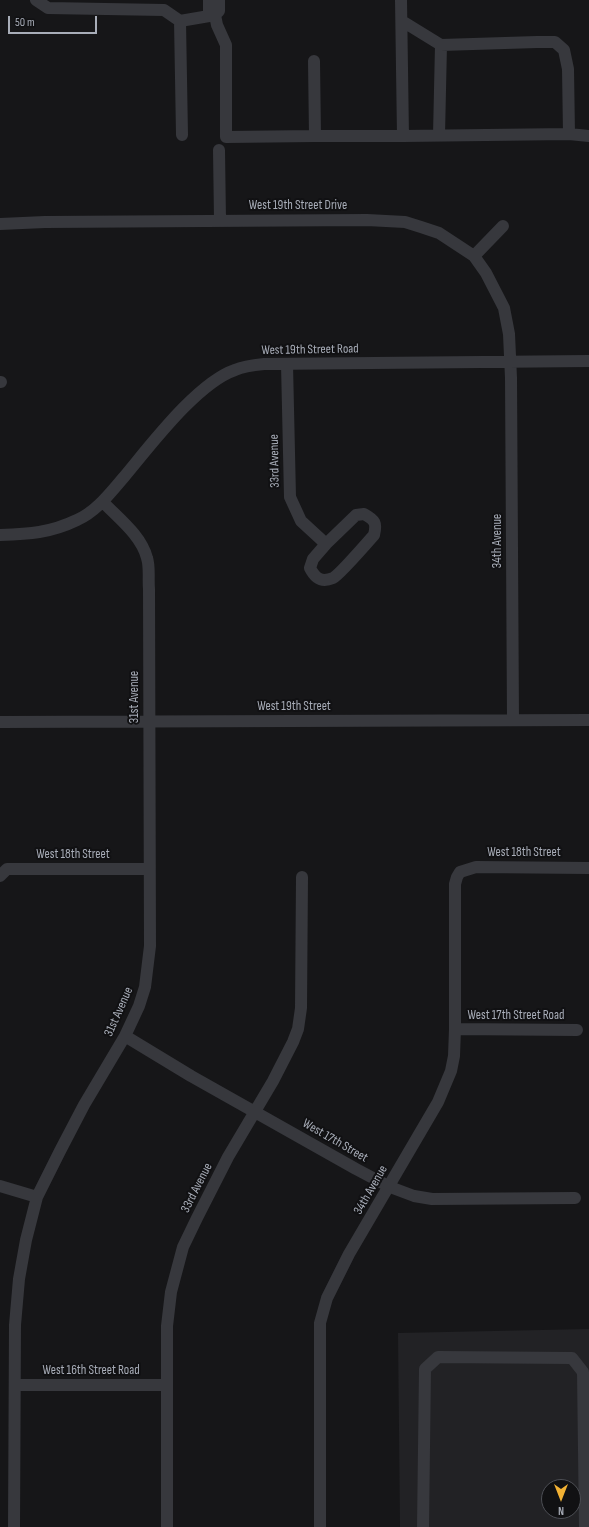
<!DOCTYPE html>
<html>
<head>
<meta charset="utf-8">
<style>
  body { margin:0 }
  #map { position:relative; width:589px; height:1527px; overflow:hidden; background:#161618; font-family:"Sofia Sans Condensed",sans-serif }
  canvas { display:block }
  .north { position:absolute; left:541px; top:1479px; width:40px; height:40px; box-sizing:border-box; background:#111113; border:1px solid #4d4f55; border-radius:50%; rotate:180deg; font-size:11px; font-weight:700; line-height:16px; text-align:center; color:#a8adb8 }
  .north::after { content:''; display:block; margin:auto; width:14px; height:18px; background:#f2b134; clip-path:polygon(50% 0,100% 100%,50% 72%,0 100%) }
  .scale { position:absolute; left:8px; top:16px; width:89px; height:18px; box-sizing:border-box; border:2px solid #a8adb8; border-top:0; padding-left:5px; font-size:12px; line-height:14px; white-space:nowrap; color:#a8adb8; -webkit-text-stroke:3px #111113; paint-order:stroke }
</style>
</head>
<body>
<div id="map">
<canvas width="589" height="1527"></canvas>
<div class="north">N</div>
<div class="scale">50 m</div>
</div>
<script>
const ctx = document.querySelector('canvas').getContext('2d');
ctx.lineJoin = 'round';
function paint(path, color) { ctx.fillStyle = color; ctx.fill(path, 'evenodd'); }
function stroke(path, color, width, dash) { ctx.strokeStyle = color; ctx.lineWidth = width; ctx.lineCap = dash ? 'butt' : 'round'; ctx.setLineDash(dash || []); ctx.stroke(path); }
function label(font, color, halo, rows, align = 'center') {
  ctx.font = font + ' "Sofia Sans Condensed",sans-serif'; ctx.lineWidth = 4; ctx.setLineDash([]); ctx.textBaseline = 'middle'; ctx.strokeStyle = halo; ctx.fillStyle = color; for (const [text, x, y, turn = 0] of rows) {
    ctx.save(); ctx.translate(x, y); ctx.rotate((+turn || 0) * Math.PI / 180); ctx.textAlign = isNaN(turn) ? turn : align; if (halo) ctx.strokeText(text, 0, 0); ctx.fillText(text, 0, 0); ctx.restore();
  }
}
paint(new Path2D(`
  M589 1329V1527H400L398 1333ZM549 1487H573V1511H549Z`), '#222225');
stroke(new Path2D(`
  M36 0 48 8 164 10 180 21 215 15 219 11V0
  M209 0V12L215 15 217 25 226 45V137L315 136
  M401 0 403 136 569 134 589 136
  M180 21 182 135
  M402 21 441 45 439 135
  M441 45 537 42H555L564 50 568 69 569 134
  M314 61 315 136H403
  M219 150 220 220
  M0 224 45 222 367 220 405 222 421 227 439 233 474 256 486 273 504 308 509 334 511 378 513 720
  M474 256 503 226
  M287 364 290 497 301 521 326 544
  M0 382H1
  M364 514C375 520 377 523 374 535 367 543 339 575 333 578 321 583 315 578 310 568L313 559 326 544 356 515Z
  M0 535C29 534 50 533 77 520 97 511 110 493 124 477 150 446 197 383 235 370 244 366 255 365 265 364L589 361
  M0 722 589 720
  M0 876 7 869H149
  M455 1029 577 1030
  M125 1036 191 1076 356 1169 390 1187 414 1196 432 1199 575 1198
  M0 1186 37 1197
  M15 1385H166
  M14 1527 15 1325 19 1279 26 1240 37 1197 60 1151 84 1105 125 1036 139 1006 145 987 150 946 149 589C148 579 150 567 147 558 141 535 118 518 103 502
  M167 1527V1326L171 1292 183 1247 197 1218 228 1157 273 1081 293 1042 298 1029 301 1008 302 877
  M320 1527V1323L327 1298 349 1254 438 1102 451 1071 454 1056 455 1029V884L457 877 460 872 476 867 589 868
  M423 1527 425 1369 438 1357 572 1358 583 1372 585 1527`), '#37383d', 12);
label('13px', '#a8adb8', '#111113', [
  ["West 19th Street Drive",298,206],
  ["West 19th Street Road",310,350,-1],
  ["33rd Avenue",275,461,-91],
  ["34th Avenue",498,541,-90],
  ["31st Avenue",135,697,-90],
  ["West 19th Street",294,707],
  ["West 18th Street",524,853],
  ["West 18th Street",73,855],
  ["31st Avenue",119,1012,-66],
  ["West 17th Street Road",516,1016],
  ["West 17th Street",335,1141,30],
  ["33rd Avenue",197,1188,-63],
  ["34th Avenue",371,1190,-60],
  ["West 16th Street Road",91,1371]
]);
</script>
</body>
</html>
